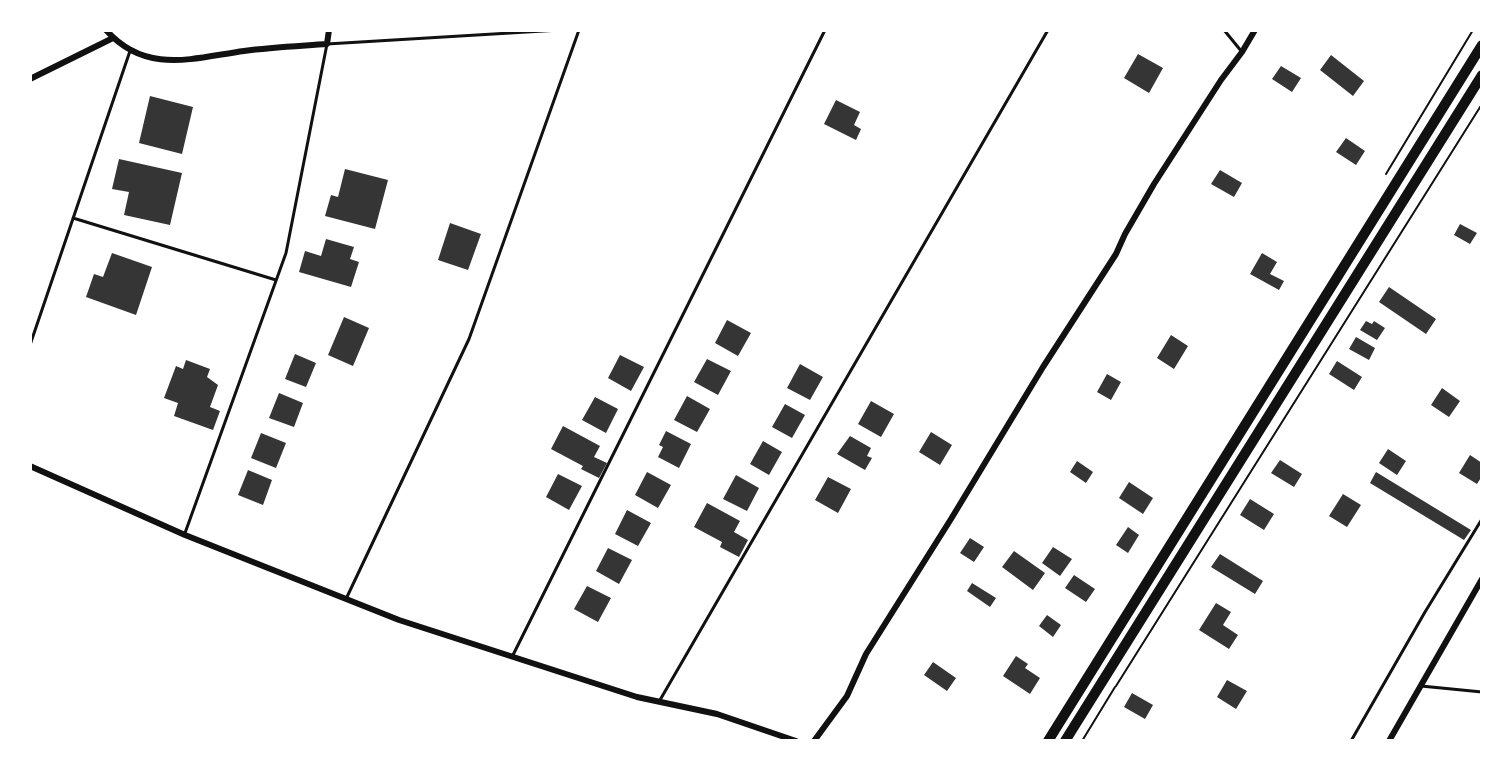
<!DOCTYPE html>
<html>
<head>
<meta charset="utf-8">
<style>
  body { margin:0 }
  #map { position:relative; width:1512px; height:771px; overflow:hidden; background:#fff; font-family:Rubik,sans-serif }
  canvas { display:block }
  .frame { position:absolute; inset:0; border:32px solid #fff; pointer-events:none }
</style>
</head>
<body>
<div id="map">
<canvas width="1512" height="771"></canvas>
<div class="frame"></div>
</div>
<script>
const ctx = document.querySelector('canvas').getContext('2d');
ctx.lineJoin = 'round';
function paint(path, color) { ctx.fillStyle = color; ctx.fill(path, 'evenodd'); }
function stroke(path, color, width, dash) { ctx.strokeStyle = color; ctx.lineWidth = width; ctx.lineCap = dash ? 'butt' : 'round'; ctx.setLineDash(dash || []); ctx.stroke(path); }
paint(new Path2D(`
  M1138 54 1163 68 1149 93 1124 78Z
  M1331 55 1364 81 1353 96 1320 70Z
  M1281 66 1301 78 1292 92 1272 79Z
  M150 96 193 107 182 154 139 143Z
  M836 100 860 112 854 125 861 129 856 140 824 124Z
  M1346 138 1365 151 1356 165 1336 152Z
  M119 159 182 173 170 225 124 215 129 192 112 189Z
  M345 169 388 180 375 229 325 216 331 195 338 197Z
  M1220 170 1242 183 1234 197 1211 184Z
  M450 223 481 234 468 270 438 260Z
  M1460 224 1477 233 1470 244 1454 235Z
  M326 239 354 247 350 259 359 262 351 287 299 272 305 251 321 256Z
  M112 253 152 267 136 315 86 297 94 274 103 277Z
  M1262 253 1277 262 1270 274 1284 281 1279 290 1250 274Z
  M1389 287 1436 319 1426 334 1379 302Z
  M344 317 369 328 353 366 328 355Z
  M727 320 751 333 738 356 715 343Z
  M1366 321 1372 324 1374 321 1385 328 1377 340 1360 330Z
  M1171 335 1188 346 1174 369 1157 358Z
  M1356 337 1375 348 1369 360 1349 349Z
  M295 354 316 363 306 387 285 379Z
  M620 355 644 367 631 391 608 378Z
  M707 359 731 371 718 395 694 382Z
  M186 360 210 369 207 377 218 385 210 407 220 411 213 430 174 416 178 403 164 398 176 366 183 369Z
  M1337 361 1362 377 1354 390 1329 374Z
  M800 364 823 377 810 400 787 388Z
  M1107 374 1121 382 1111 400 1097 392Z
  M1442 388 1460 401 1449 417 1431 405Z
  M279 393 303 403 294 427 269 418Z
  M687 396 710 409 697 432 674 420Z
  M595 397 618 409 606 433 582 420Z
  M871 401 894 414 881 437 858 424Z
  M785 404 805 415 792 438 772 427Z
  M563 426 600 446 594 457 607 463 599 478 581 469 583 466 551 449Z
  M666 431 691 444 679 468 658 457 663 447 659 445Z
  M931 432 952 445 940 465 919 452Z
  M261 433 286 443 276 468 251 458Z
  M850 436 871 448 867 456 872 458 865 470 837 454Z
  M763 441 782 452 769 475 750 464Z
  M1388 449 1406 461 1397 475 1379 463Z
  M1470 455 1482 463V476L1477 484 1459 473Z
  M1280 460 1302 474 1294 487 1271 473Z
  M1077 461 1093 472 1086 483 1070 472Z
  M248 470 272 480 263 505 238 495Z
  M647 472 671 485 658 508 635 495Z
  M1376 472 1471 530 1464 540 1370 483Z
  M558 474 582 486 569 510 546 497Z
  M736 475 759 488 747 511 723 499Z
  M828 477 851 489 838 513 815 500Z
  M1129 482 1153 498 1143 514 1119 498Z
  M1343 494 1361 505 1347 527 1329 516Z
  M1250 499 1274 514 1264 530 1240 515Z
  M707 503 740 521 734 532 748 540 739 557 720 547 722 542 694 527Z
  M627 510 651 523 638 546 615 534Z
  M1128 527 1139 535 1128 553 1116 545Z
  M970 538 984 547 974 562 960 553Z
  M1053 547 1072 559 1060 576 1042 563Z
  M608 548 632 560 619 584 596 571Z
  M1014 551 1045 573 1033 590 1002 567Z
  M1220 554 1263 581 1255 594 1211 567Z
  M1074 575 1095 589 1086 602 1065 588Z
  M972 583 996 598 990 607 967 591Z
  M587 586 611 598 598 622 574 609Z
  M1216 603 1231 612 1223 625 1238 635 1229 649 1199 630Z
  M1047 615 1061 625 1053 637 1039 626Z
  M1016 656 1028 664 1025 668 1040 678 1030 694 1003 676Z
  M933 662 956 678 947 691 924 675Z
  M1227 680 1247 691 1236 709 1217 697Z
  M1132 693 1153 705 1145 719 1124 707Z`), '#353535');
stroke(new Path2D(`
  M1386 174 1473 30
  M1116 686 1482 104
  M1082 741 1115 687`), '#111', 2);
stroke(new Path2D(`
  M1224 30 1242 52
  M73 218 276 280
  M30 345 130 51
  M185 533 286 253 327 44 560 30
  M346 599 469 339 579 30
  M513 655 825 30
  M1421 686 1482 692
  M660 700 1048 30
  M1351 741 1425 612 1482 519`), '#111', 3);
stroke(new Path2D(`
  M106 30C146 75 193 58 244 51 272 47 300 46 327 44L329 30
  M30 79 113 38
  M30 466 185 535 399 620 637 697 717 714 796 741
  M814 741 847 696 866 654 951 519 1043 367 1116 254 1125 234 1154 184 1221 80 1242 52 1255 30
  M1389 741 1482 579`), '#111', 6);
stroke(new Path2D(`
  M1048 741 1482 45
  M1065 741 1482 75`), '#111', 10);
</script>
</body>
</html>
